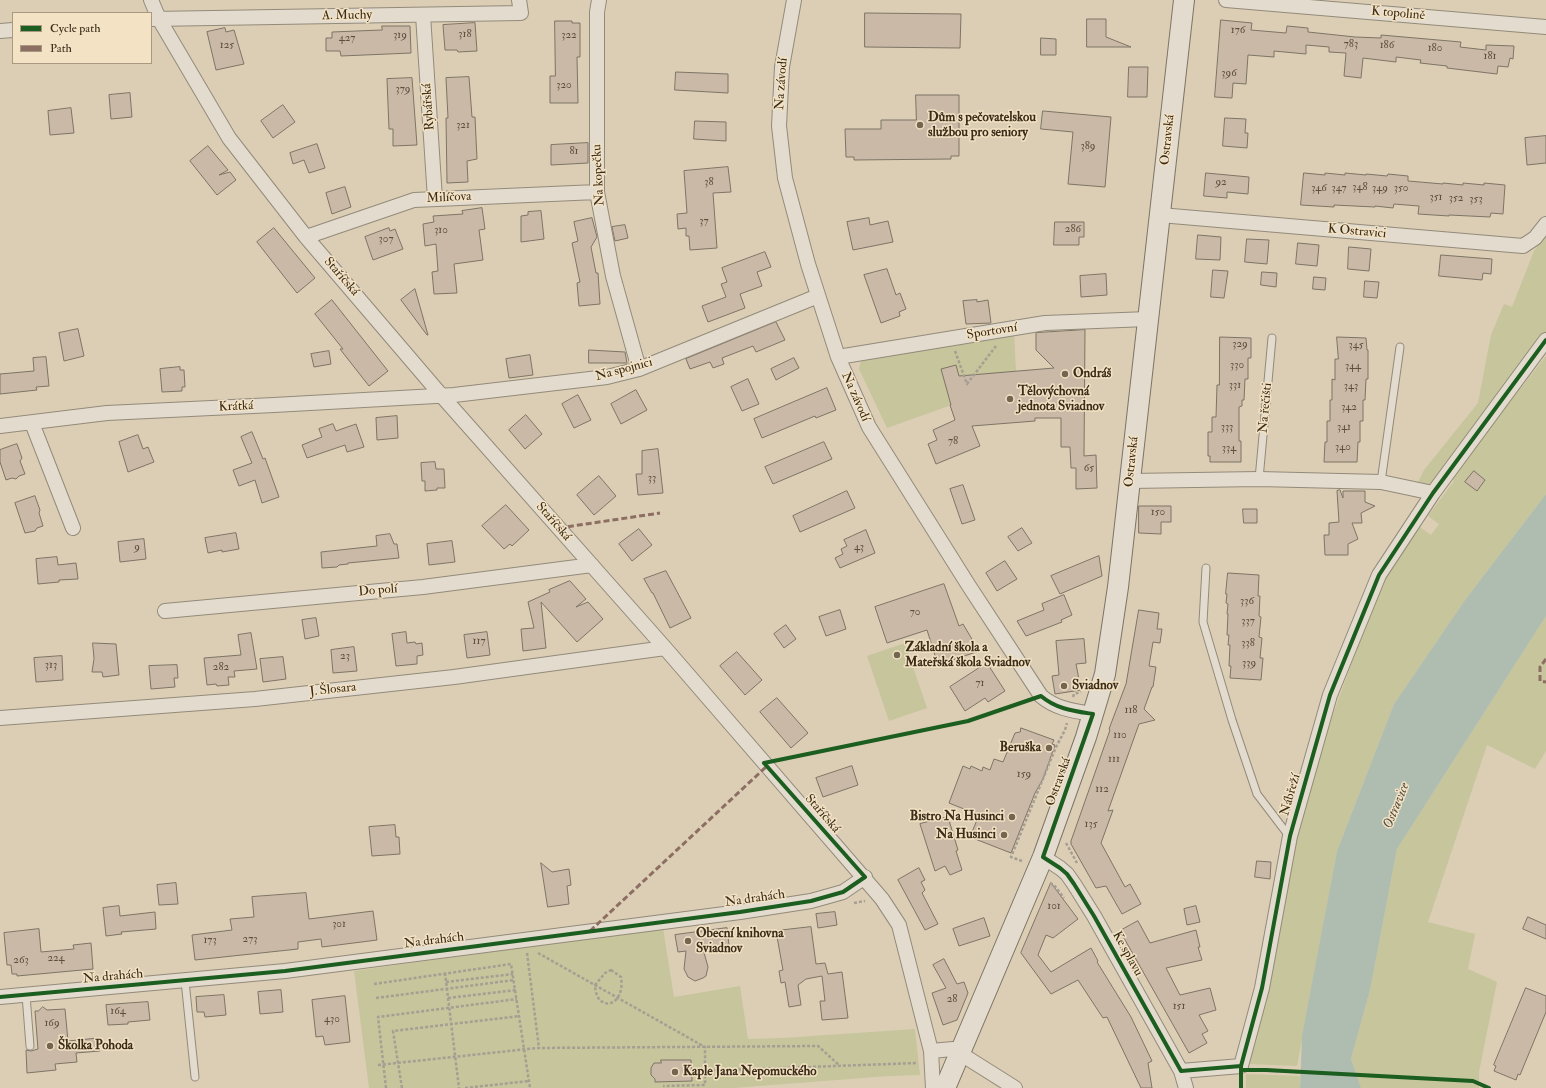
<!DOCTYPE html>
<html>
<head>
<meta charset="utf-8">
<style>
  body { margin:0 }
  #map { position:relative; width:1546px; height:1088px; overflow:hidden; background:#dcceb4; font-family:"IM FELL Double Pica",serif }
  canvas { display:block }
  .legend { position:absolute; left:12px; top:12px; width:140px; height:52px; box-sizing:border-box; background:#f3e2c4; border:1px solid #a99980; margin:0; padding:5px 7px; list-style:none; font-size:12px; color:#3a2c19 }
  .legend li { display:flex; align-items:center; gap:8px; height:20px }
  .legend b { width:20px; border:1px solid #a99980 }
</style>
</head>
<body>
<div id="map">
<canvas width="1546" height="1088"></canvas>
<ul class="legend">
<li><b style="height:5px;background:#1b5e20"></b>Cycle path</li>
<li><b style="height:5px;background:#8d6e63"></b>Path</li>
</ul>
</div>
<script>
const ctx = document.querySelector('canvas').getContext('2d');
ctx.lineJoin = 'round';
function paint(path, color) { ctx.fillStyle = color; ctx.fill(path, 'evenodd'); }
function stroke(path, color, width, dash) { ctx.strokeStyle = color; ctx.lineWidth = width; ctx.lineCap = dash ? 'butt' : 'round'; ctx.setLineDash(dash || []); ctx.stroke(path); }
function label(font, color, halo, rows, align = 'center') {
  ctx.font = font + ' "IM FELL Double Pica",serif'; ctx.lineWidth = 3; ctx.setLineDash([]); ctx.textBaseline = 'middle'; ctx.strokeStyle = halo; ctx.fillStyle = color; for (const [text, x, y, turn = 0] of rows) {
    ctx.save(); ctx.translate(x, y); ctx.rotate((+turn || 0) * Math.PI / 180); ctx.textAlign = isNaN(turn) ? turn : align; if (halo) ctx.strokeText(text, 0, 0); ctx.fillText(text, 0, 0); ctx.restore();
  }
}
paint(new Path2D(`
  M1546 235V334L1432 486 1418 482 1424 470 1478 403 1491 335 1504 304 1512 307 1534 251Z
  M1014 332 1016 371 971 398 887 428 859 369 861 360Z
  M1546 356V494L1465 600 1394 704 1337 851 1297 1066 1249 1064 1257 1033 1297 830 1312 772 1375 599 1387 572 1420 527 1431 535 1439 524 1428 516 1454 481 1450 478Z
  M1546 616V751L1535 769 1487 745 1428 922 1475 934 1468 969 1497 982 1479 1072V1088H1361L1351 1059 1370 990 1397 849Z
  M905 643 927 708 889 721 867 656Z
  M663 928 674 997 740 986 748 1039 783 1038 915 1029 920 1075 889 1076 733 1088H369L354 971Z
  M1246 1074 1300 1076V1088H1246Z`), '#c6c59c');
paint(new Path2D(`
  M1546 494V616L1397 849 1370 990 1351 1059 1361 1088H1300L1302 1036 1337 851 1394 704 1465 600Z`), '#afbdb1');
const building = new Path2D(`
  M865 13 961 14 960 48 865 47Z
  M1087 19H1106V37L1131 47H1087Z
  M1221 20 1252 23 1251 30 1286 33 1287 26 1308 28V32L1355 37 1381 38V35L1461 42 1460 47 1486 50V45L1514 46 1513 59 1510 58 1508 67 1498 66 1497 74 1447 68V66L1420 63 1421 60 1396 57V62L1363 58 1361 78 1344 76 1346 53 1329 52V47L1306 45V54L1274 51V57L1248 55 1246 84 1233 83 1232 98 1215 97Z
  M555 21H572V23H580V57H577L578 103H550V76H555Z
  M475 23 477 51 458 52 457 50H445L443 25Z
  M382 26H410L411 53 341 56 340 51H326V38H332V32L382 30Z
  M225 28 226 32 234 30 244 64 216 70 207 32Z
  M1041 38 1056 39V55H1041Z
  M1129 67H1148L1147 97H1128Z
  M676 72 728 74V93L675 90Z
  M469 77 472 117H475L477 159 467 161 468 182 447 183 446 118H448L446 78Z
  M412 78 417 145 393 146V129H389L387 79Z
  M130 93 132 117 111 119 109 95Z
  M916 95H959V156H951V159L854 160V157H846L845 129H881V120H916Z
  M283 105 295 122 273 138 261 121Z
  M71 108 74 133 50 135 48 111Z
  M1043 111 1111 117 1105 187 1068 184 1073 132 1041 129Z
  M1225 118 1246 119 1245 133H1248L1247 148 1223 146Z
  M695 121 726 122V141L694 139Z
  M1546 136V163L1527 165 1525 138Z
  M588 143V163L551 165V145Z
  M317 144 325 168 309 173 304 160 293 164 290 153Z
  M208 146 228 170 219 175 230 172 236 180 217 195 190 161Z
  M728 167 731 192 713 193 717 248 690 250 689 236H686V228L678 229 677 214 687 213 684 171Z
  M1206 173 1249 177 1248 194 1227 192V198L1204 196Z
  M1304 173 1325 175V173L1345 175V173L1366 175V174L1387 176 1388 174 1408 176V181L1443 184V183L1463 185V183L1484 185V183L1505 185 1503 214 1491 213 1490 217 1449 215V216L1418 214 1419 206 1394 204 1393 208 1375 206V207L1334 205V207L1301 205Z
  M345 187 351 207 332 214 326 193Z
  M482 208 485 229 479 230 483 260 454 264 457 293 434 294 432 272 438 271 436 244 425 246 423 224 434 222 433 216 463 214 462 211Z
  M541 211 544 239 521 242V216L528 215V212Z
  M592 218 597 237 591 247 596 273H598L600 304 579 306 577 283 580 282 572 243 578 241 574 222Z
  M869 218 870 225 888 221 893 242 853 250 847 222Z
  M1055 222H1084V237H1079V245H1054Z
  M625 225 628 238 615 241 612 227Z
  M274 228 315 278 297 293 257 242Z
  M389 228 390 231 395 229 403 249 373 260 365 237Z
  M1198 235 1221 237 1220 260 1196 259Z
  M1247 239 1269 240 1267 264 1245 262Z
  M1298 243 1319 245 1317 266 1296 264Z
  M1349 247 1371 249 1369 271 1348 269Z
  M765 252 771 267 757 272 762 286 740 294 745 308 708 322 702 306 726 297 721 284 727 282 722 268Z
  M1441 255 1492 259 1491 274 1483 273 1482 280 1439 276Z
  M887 269 896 295 900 293 906 309 899 312 900 316 881 323 864 275Z
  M1213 270 1228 271 1224 298 1211 297Z
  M1262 272 1277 273 1276 287 1261 285Z
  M1106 274 1107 295 1081 297 1080 276Z
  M1314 277 1326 278 1325 290 1313 289Z
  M1365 281 1379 282 1377 298 1364 297Z
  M415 289 428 335H427L401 300Z
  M332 300 388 371 369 386 340 349H343L315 314Z
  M977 300V302L988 300 991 323 966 324 963 301Z
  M776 322 785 340 756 352 753 346 722 358 724 364 713 368 710 362 690 369 686 359Z
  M78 329 84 356 64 361 59 333Z
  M1085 330 1084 456 1096 455 1097 488 1076 489V468H1071L1070 447H1061V418H1035V421L972 426 980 446 936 464 928 444 937 440 933 430 955 420 950 405H951L941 369 956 365 959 376 1054 368 1036 350V333Z
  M1220 337 1251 338V358H1248V379H1245L1244 400H1242V406L1239 407V441H1241V462H1210V456H1208V432H1212V417H1216L1217 385H1219Z
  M1337 337 1366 338 1367 350H1368V379H1366L1365 400H1363V421H1360V442H1358L1357 462H1324L1325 442H1327V421H1330V400H1332V379L1335 380V359H1338Z
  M589 350 625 352 627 363H589Z
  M329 351 331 364 314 367 311 354Z
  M530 355 533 375 509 378 506 359Z
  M46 357 49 386 36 387 37 390 0 394V374L34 371 33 358Z
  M794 358 799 368 776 380 771 369Z
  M180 367V370H184L185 387H182V391L162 392 160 369Z
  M748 379 759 404 742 411 731 387Z
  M827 388 836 410 816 418 815 416 762 438 754 419Z
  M636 390 647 410 621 424 611 404Z
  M578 395 591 420 574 428 562 404Z
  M526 415 542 434 525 449 509 430Z
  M397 416 398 438 377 440 376 418Z
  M333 424 336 431 356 424 364 447 347 452 345 445 307 458 302 445 322 437 319 429Z
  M252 432 263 459 265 458 279 497 262 503 255 480 239 486 233 470 252 463 241 437Z
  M138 435 143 449 148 447 154 462 128 472 119 442Z
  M824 442 832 459 773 484 765 467Z
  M17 444 22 458 20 461 25 474 19 476 16 479 12 478 6 480 0 462V450Z
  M658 449 663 493 638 495 636 474H642V451Z
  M435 462 436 469H444L445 488H437V490L425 491V481H422L421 463Z
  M1474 471 1485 480 1477 491 1465 482Z
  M599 476 616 496 594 515 577 495Z
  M963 485 975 520 962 524 950 489Z
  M1340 490 1343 498V491H1365V502L1375 506 1361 513 1362 523H1352L1358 539 1348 544V555H1325L1324 535H1329V523L1339 522 1337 491Z
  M847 491 855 508 800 532 793 516Z
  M35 496 40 510 39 513 43 526 37 528 35 531 25 533 15 503Z
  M506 505 529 530 512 546 510 544 504 549 482 526Z
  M1139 506H1171V522H1161V534L1139 533Z
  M1243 509H1257V523H1244Z
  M1022 528 1032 543 1018 551 1008 537Z
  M639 529 652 545 632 561 619 544Z
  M866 530 875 553 840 568 835 558 843 554 841 549 847 546 844 540Z
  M236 533 239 549 222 552V550L208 553 205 538Z
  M390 534 394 544H397L399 558 348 563V564L339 565 337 567 322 568 321 552 377 546 376 536Z
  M144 539 146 559 120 562 118 542Z
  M452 541 455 562 429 565 427 544Z
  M1099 556 1102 576 1060 594 1051 576Z
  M57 557 58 565 76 563 78 579 59 580V582L38 584 36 559Z
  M1005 561 1017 579 997 591 986 573Z
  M666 571 691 618 670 628 653 593H652L644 579Z
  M1228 573 1259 575 1258 596H1260L1259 616 1261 617 1259 637 1262 638 1260 658H1263L1261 680 1230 678 1231 666H1229L1230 645H1228L1229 635H1227L1228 614H1227L1228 604 1226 603 1227 594H1226Z
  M570 581 586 599 576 607 588 602 603 619 577 642 541 602 546 648 523 651 521 629 534 628 528 602 550 592 549 590Z
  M944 584 959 626 963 624 979 651 938 665 927 630 887 643 875 607Z
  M1064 595 1072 615 1061 620 1062 622 1026 636 1017 621 1044 610 1042 604Z
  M840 610 846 629 826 636 819 617Z
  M1139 610 1159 613 1157 629H1162L1160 643 1153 642 1149 666 1156 667 1153 687H1152L1144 709 1155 720 1139 724 1108 811 1113 810 1101 843 1125 887 1130 884 1141 904 1122 914 1106 886 1096 888 1071 844V841L1110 730 1109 729 1126 684Z
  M316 618 319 636 305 639 302 620Z
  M786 625 796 639 784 648 774 634Z
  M406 632 407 643 415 642 416 644 422 643 423 655 417 656V664L396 666 392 634Z
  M487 632 490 655 467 658 464 635Z
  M251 633 257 669 234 671 235 677H228L229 685 217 686 216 684 207 685 204 658 241 655 238 635Z
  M1084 639 1086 663 1076 664 1081 690 1055 694 1052 676 1059 675 1056 641Z
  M93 643 116 644 119 675 103 677 102 672H92L94 659Z
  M354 647 357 671 333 673 331 650Z
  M737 652 762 680 745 695 720 666Z
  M62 656 63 680 36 682 34 658Z
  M283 657 286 679 263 682 260 659Z
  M987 663 1005 691 988 702 985 698 965 711 950 687Z
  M177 665 178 678H174L175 687 151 689 149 666Z
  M777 698 808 733 791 748 760 712Z
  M1021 728 1054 740 1052 744 1055 745 1043 779 1035 793 1011 853 970 837 979 815 949 803 963 766 970 769 971 766 982 771 983 767 990 770 994 759 1003 762 1015 733 1020 732Z
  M852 766 858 785 823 797 816 778Z
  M948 817 958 850 956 851 962 870 950 875 945 866 935 871 920 824Z
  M395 825 396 837H399L400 854 372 856 369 827Z
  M1257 861 1271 862 1270 879 1255 877Z
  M541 863 552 872 569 869 571 885 567 886 569 904 548 907Z
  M919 868 925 880 921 882 925 890 922 893 938 924 925 930 898 880Z
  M176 883 178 904 159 905 157 885Z
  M1051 883 1078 919 1053 938 1046 935 1038 955 1051 972 1091 948 1098 961 1097 962 1131 1017 1152 1061 1148 1063 1152 1088H1141L1107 1017 1103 1018 1078 980 1051 994 1021 953Z
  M306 893 309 919 373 911 377 940 322 947 321 939 298 942V949L195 960 192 935 232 930 230 919 254 917 252 897Z
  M119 906 120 916 155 912 156 929 121 932 122 934 106 936 103 908Z
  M1196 906 1200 922 1187 925 1184 909Z
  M835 912 837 925 818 928 816 914Z
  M1528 917 1546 925V939L1523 929Z
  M984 918 990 936 959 946 953 929Z
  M1138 921 1150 943 1196 930 1200 947H1198L1202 960 1166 968 1180 995 1210 988 1216 1010 1199 1015 1208 1031 1202 1034 1207 1043 1189 1053 1120 931Z
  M811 927 816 964 825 963 828 974 842 972 848 1018 822 1020 820 1001H825L822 976 806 979 798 985 801 1005 789 1007 785 982 781 983 779 971 783 970 776 931Z
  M727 928 729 945 703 949 708 967 706 976 703 978 695 981 688 977 684 969 686 951 678 952 675 935Z
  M39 929 41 952 74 949 73 945 91 943 93 969 17 976V974H12L11 965H7L4 933Z
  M944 959 957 984 964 982 968 993 957 1020 943 1025 932 993 946 988 933 965Z
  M1526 988 1546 996V1012L1520 1075 1518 1074 1516 1080 1494 1071 1496 1066 1494 1065Z
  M281 990 283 1012 260 1014 258 992Z
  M224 995 226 1015 205 1017 204 1012H197L196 997Z
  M345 996 350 1042 325 1045 323 1036 316 1037 312 1000Z
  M148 1002 150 1020 128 1022V1024L108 1025 106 1005Z
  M43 1007 47 1010 65 1009 68 1041 98 1038 100 1051 76 1053 77 1062 55 1064 56 1070 27 1073 26 1050 31 1051 38 1049 35 1011H38Z
  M661 1060H691L692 1081 655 1082V1079L651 1075V1068L654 1063H661Z`);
paint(building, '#cbb9a8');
stroke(building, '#7d7465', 1);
const lane = new Path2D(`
  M1259 479 1272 338
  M1381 482 1400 347
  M1206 568 1203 622 1232 720 1257 794 1289 836
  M185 981 195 1077
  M26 995 30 1046`);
const street = new Path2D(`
  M151 0 159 19 229 138 306 237 441 395 665 648 882 899 899 925 931 1051 933 1088
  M599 0 597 12V192L613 276 639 369
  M794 0 782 67 779 126 785 178 808 264 838 357 869 427 969 586 1041 696C1056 709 1074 711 1093 714
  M1226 0 1546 27
  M423 15 435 199
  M152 19 521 13 519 0
  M0 31 13 30
  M1160 215 1523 246 1535 238 1546 224
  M306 237 414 200 597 192
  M838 357 1045 323 1148 319
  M32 423 73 528
  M0 426 107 413 274 405 454 395 607 377 639 369 818 296
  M1130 481 1259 479 1381 482 1433 493
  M165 611 423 587 592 565
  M0 718 255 699 454 677 665 648
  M1043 857 1060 868 1067 874 1074 884 1094 916 1181 1071 1186 1088
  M0 997 285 971 740 912 811 901 843 892 865 877
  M931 1051 953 1049 1015 1088
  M1181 1071 1241 1066 1262 988 1290 836 1330 695 1379 575 1433 493 1546 340`);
const secondary = new Path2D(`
  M945 1088 1043 857 1086 737 1105 674 1118 587 1184 0`);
stroke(lane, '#938a7a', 9);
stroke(street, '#938a7a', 16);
stroke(secondary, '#7d7465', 22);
stroke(new Path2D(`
  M955 351 967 384 996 346
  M1073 697 1074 694 1081 692
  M779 760 968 721 1027 701
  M1066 843 1077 863
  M1022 861 1011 857 1056 747 1065 730 1067 723
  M1050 883 1054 885 1064 898
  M854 903 865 901
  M527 953 539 1048
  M538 953 705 1047V1085L663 1086
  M611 970 621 977C626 1007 596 1014 595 985L605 973Z
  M445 973 459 1088
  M446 982 513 974
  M374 984 511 964 530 1088
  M376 998 514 980
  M448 998 516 990
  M378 1065 537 1048 818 1046 840 1066
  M1255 1070 1473 1081 1489 1088
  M698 1071 917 1063
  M386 1088 378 1017 517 999
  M402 1088 393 1031 520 1016
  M465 1088 529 1081`), '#a69e93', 2.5, [3, 2]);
stroke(lane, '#e3dcce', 7);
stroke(street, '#e3dcce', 14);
stroke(secondary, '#e3dcce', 20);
stroke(new Path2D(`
  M559 528 660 513
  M1546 659 1540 667V681L1546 682
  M590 931 767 766`), '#8d6e63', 3, [6, 3]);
stroke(new Path2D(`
  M764 763 968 721 1041 696C1056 709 1074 711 1093 714L1043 857 1060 868 1067 874 1074 884 1094 916 1181 1071 1241 1066
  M0 997 285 971 740 912 811 901 843 892 865 877 764 763
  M1242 1070H1266L1473 1081 1489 1088
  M1241 1088V1066L1262 988 1290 836 1330 695 1379 575 1433 493 1546 340`), '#1b5e20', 4);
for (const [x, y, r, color] of [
  [920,125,4,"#73654f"],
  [1065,374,4,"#73654f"],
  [1010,399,4,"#73654f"],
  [897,655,4,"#73654f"],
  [1064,686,4,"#73654f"],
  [1049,748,4,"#73654f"],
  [1012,817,4,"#73654f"],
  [1004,835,4,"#73654f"],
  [688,941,4,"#73654f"],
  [50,1046,4,"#73654f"],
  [675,1072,4,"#73654f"]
]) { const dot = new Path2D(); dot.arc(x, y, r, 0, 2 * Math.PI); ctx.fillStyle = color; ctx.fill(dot); stroke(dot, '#f3e2c4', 1.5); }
label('11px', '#5e4f3d', null, [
  ["176",1238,31],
  ["318",465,35],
  ["319",400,36],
  ["322",569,36],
  ["427",347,39],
  ["783",1351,45],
  ["125",227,46],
  ["186",1387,46],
  ["180",1435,49],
  ["181",1490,57],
  ["396",1229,74],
  ["320",564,86],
  ["379",403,90],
  ["321",463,126],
  ["389",1088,147],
  ["81",574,152],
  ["38",709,183],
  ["92",1221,183],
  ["348",1360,188],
  ["346",1319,189],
  ["347",1339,189],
  ["349",1380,189],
  ["350",1401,189],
  ["351",1436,198],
  ["352",1456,199],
  ["353",1476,200],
  ["37",704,222],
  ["286",1073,230],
  ["310",441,231],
  ["307",386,240],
  ["329",1240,345],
  ["345",1356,346],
  ["330",1237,366],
  ["344",1353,367],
  ["331",1235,386],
  ["343",1351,387],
  ["342",1349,408],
  ["333",1227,428],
  ["341",1344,428],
  ["78",953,442],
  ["340",1343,448],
  ["334",1229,449],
  ["65",1089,469],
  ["33",652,479],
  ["150",1158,513],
  ["9",137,548],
  ["43",859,548],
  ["336",1247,602],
  ["70",915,613],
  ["337",1248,622],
  ["117",479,642],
  ["338",1248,644],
  ["23",345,657],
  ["339",1249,664],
  ["313",51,666],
  ["282",221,668],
  ["71",980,684],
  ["118",1131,711],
  ["110",1120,736],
  ["111",1114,760],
  ["159",1024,775],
  ["112",1102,790],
  ["135",1091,825],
  ["101",1054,907],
  ["301",339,925],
  ["273",250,940],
  ["173",210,941],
  ["224",56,959],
  ["263",21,961],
  ["28",952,1000],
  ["151",1179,1007],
  ["164",118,1012],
  ["430",332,1020],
  ["169",52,1024]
]);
label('13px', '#3a2c19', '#f3e2c4', [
  ["K topolině",1398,14,5],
  ["A. Muchy",347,16,-1],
  ["Na závodí",782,84,-86],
  ["Rybářská",429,107,-94],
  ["Ostravská",1168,140,-84],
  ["Na kopečku",599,175,-93],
  ["Milíčova",449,198,-3],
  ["K Ostravici",1357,232,5],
  ["Staříčská",341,277,49],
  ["Sportovní",992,332,-9],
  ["Na spojnici",624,370,-15],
  ["Na závodí",855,397,66],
  ["Krátká",236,407,-2],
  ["Na řečišti",1266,408,-85],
  ["Ostravská",1132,462,-84],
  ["Staříčská",553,522,49],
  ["Do polí",378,591,-5],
  ["J. Šlosara",333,690,-6],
  ["Ostravská",1059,782,-70],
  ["Nábřeží",1291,795,-74],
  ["Staříčská",822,814,49],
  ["Na drahách",755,899,-8],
  ["Na drahách",434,941,-7],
  ["Ke splavu",1127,954,61],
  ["Na drahách",113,977,-5]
]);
label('bold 13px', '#3a2c19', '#f3e2c4', [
  ["Dům s pečovatelskou",928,118],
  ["službou pro seniory",928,133],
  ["Ondráš",1073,374],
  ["Tělovýchovná",1018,392],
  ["jednota Sviadnov",1018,407],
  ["Základní škola a",905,648],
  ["Mateřská škola Sviadnov",905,663],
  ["Sviadnov",1072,686],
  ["Beruška",1041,748,"right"],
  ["Bistro Na Husinci",1004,817,"right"],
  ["Na Husinci",996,835,"right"],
  ["Obecní knihovna",696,934],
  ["Sviadnov",696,949],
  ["Školka Pohoda",58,1046],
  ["Kaple Jana Nepomuckého",683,1072]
], 'left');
label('italic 14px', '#524e3f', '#f3e2c4', [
  ["Ostravice",1397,806,-68]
]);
</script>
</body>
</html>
